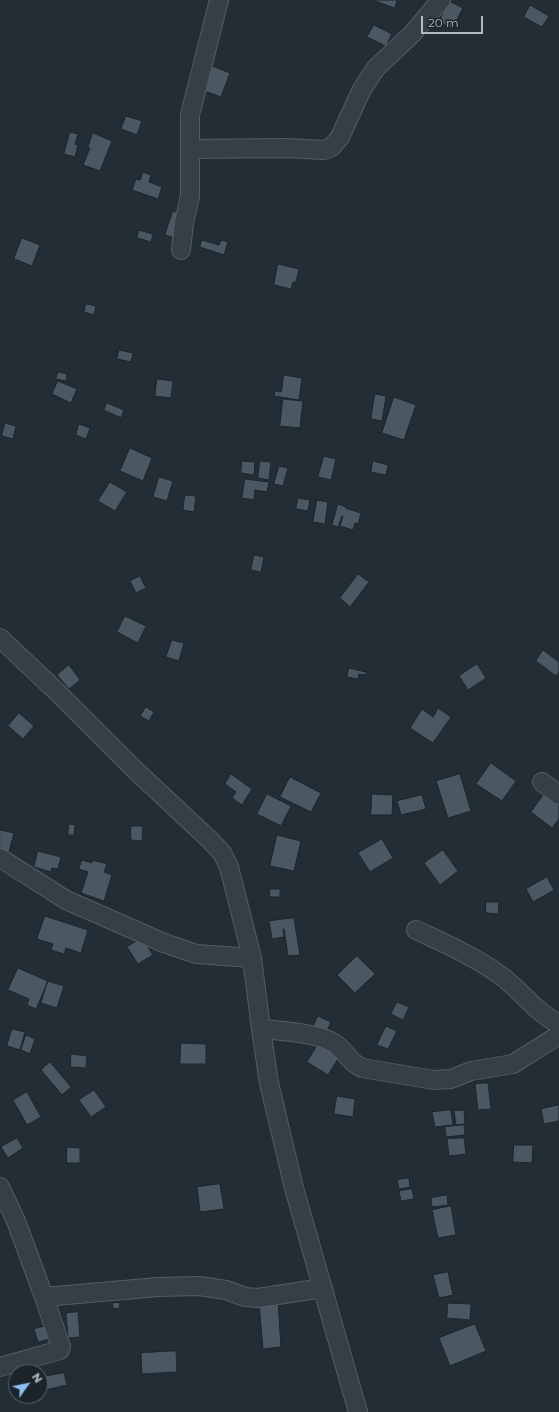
<!DOCTYPE html>
<html>
<head>
<meta charset="utf-8">
<style>
  body { margin:0 }
  #map { position:relative; width:559px; height:1412px; overflow:hidden; background:#222d36; font-family:Montserrat,sans-serif }
  canvas { display:block }
  .north { position:absolute; left:8px; top:1364px; width:40px; height:40px; box-sizing:border-box; background:#1b242b; border:1px solid #576068; border-radius:50%; rotate:57deg; font-size:11px; font-weight:700; line-height:16px; text-align:center; color:#b0bac3 }
  .north::after { content:''; display:block; margin:auto; width:14px; height:18px; background:#8bbdee; clip-path:polygon(50% 0,100% 100%,50% 72%,0 100%) }
  .scale { position:absolute; left:421px; top:16px; width:62px; height:18px; box-sizing:border-box; border:2px solid #b0bac3; border-top:0; padding-left:5px; font-size:12px; line-height:14px; white-space:nowrap; color:#b0bac3; -webkit-text-stroke:3px #1b242b; paint-order:stroke }
</style>
</head>
<body>
<div id="map">
<canvas width="559" height="1412"></canvas>
<div class="north">N</div>
<div class="scale">20 m</div>
</div>
<script>
const ctx = document.querySelector('canvas').getContext('2d');
ctx.lineJoin = 'round';
function paint(path, color) { ctx.fillStyle = color; ctx.fill(path, 'evenodd'); }
function stroke(path, color, width, dash) { ctx.strokeStyle = color; ctx.lineWidth = width; ctx.lineCap = dash ? 'butt' : 'round'; ctx.setLineDash(dash || []); ctx.stroke(path); }
const building = new Path2D(`
  M373 0H397L395 8Z
  M449 1 463 8 452 29 439 22Z
  M530 5 549 16 542 27 524 17Z
  M374 25 392 34 386 46 367 37Z
  M212 66 230 73 221 97 202 90Z
  M126 116 142 121 137 135 121 129Z
  M70 132 78 134 75 144 78 145 75 157 64 154Z
  M93 133 112 141 100 171 83 165 90 148 88 147Z
  M143 172 151 175 149 182 162 187 158 199 132 190 136 179 140 180Z
  M173 211 186 215 178 239 165 235Z
  M139 230 153 234 151 242 137 238Z
  M22 238 40 245 32 266 14 259Z
  M202 240 219 245 221 240 228 242 224 255 200 247Z
  M278 264 299 269 296 282H293L291 289 274 285Z
  M86 304 96 306 94 315 84 312Z
  M119 350 133 353 131 362 117 359Z
  M58 372 67 374 66 381 56 379Z
  M284 375 302 378 299 400 274 396 275 391 281 392Z
  M157 379 173 381 171 398 155 396Z
  M58 381 77 389 71 403 52 394Z
  M375 394 386 396 382 421 371 419Z
  M394 397 416 405 404 440 382 433Z
  M283 399 303 401 300 428 280 426Z
  M107 403 124 410 121 418 104 410Z
  M5 423 16 426 13 439 2 436Z
  M79 424 90 428 86 439 76 435Z
  M130 448 152 458 143 481 120 471Z
  M324 456 336 459 331 480 318 477Z
  M242 461 255 462 254 475 241 473Z
  M260 461 271 462 269 480 258 478Z
  M373 461 388 465 386 475 371 472Z
  M279 466 288 468 283 486 274 484Z
  M159 477 173 481 167 501 153 497Z
  M245 479 269 482 267 492 255 490 254 500 242 498Z
  M110 482 127 492 115 511 98 501Z
  M185 495 196 496 194 512 183 510Z
  M298 498 310 500 308 511 296 509Z
  M317 500 328 502 325 524 313 522Z
  M338 504 346 507 345 508 361 513 358 524 355 523 353 530 340 526 343 516H342L338 527 332 525Z
  M254 555 264 557 261 572 251 570Z
  M358 574 369 582 350 607 340 598Z
  M140 576 146 588 136 593 130 581Z
  M125 616 146 626 138 643 117 632Z
  M172 640 184 643 179 661 166 657Z
  M543 650 559 662V672L556 676 536 661Z
  M477 664 486 678 468 690 459 676Z
  M69 665 80 680 69 689 57 675Z
  M349 668 366 672V675L359 674 358 679 347 677Z
  M146 707 154 712 149 721 140 716Z
  M438 708 451 717 433 743 410 728 422 709 433 717Z
  M19 713 34 726 23 739 8 726Z
  M491 763 516 781 502 801 476 784Z
  M231 774 252 789 242 805 232 798 236 792 225 784Z
  M460 774 471 811 448 818 436 781Z
  M290 777 321 793 311 812 280 797Z
  M545 793 559 805V819L552 828 531 812Z
  M267 794 291 806 281 826 257 814Z
  M372 794 393 795 392 815H371Z
  M422 795 426 809 401 815 397 801Z
  M69 824 75 825 74 835H68Z
  M131 826H143L142 841 131 840Z
  M0 830 14 833 9 852 0 850Z
  M277 835 301 841 294 871 270 866Z
  M382 839 393 858 370 872 358 853Z
  M443 850 458 871 440 885 424 863Z
  M38 851 61 857 58 869 52 868 51 872 34 867Z
  M82 860 92 863V860L107 864 104 872 112 875 104 901 81 893 88 872 79 869Z
  M547 877 554 890 533 902 526 889Z
  M270 889H280V897H270Z
  M486 902H499L498 914 486 913Z
  M45 916 88 930 81 953 66 948 64 954 51 950 53 944 37 939Z
  M294 918 300 955 288 956 284 929H283L284 937 272 939 269 921Z
  M142 938 153 955 138 964 127 947Z
  M357 956 375 974 355 993 337 975Z
  M18 968 48 981 36 1009 27 1005 29 999 8 990Z
  M48 981 64 986 57 1008 41 1003Z
  M397 1002 409 1007 403 1020 391 1014Z
  M318 1016 331 1022 326 1033 313 1027Z
  M386 1026 397 1031 388 1049 377 1045Z
  M12 1029 25 1032 20 1050 7 1046Z
  M26 1035 35 1039 30 1054 21 1050Z
  M320 1041 341 1054 328 1075 307 1062Z
  M181 1043 206 1044V1064H180Z
  M71 1054 87 1056 86 1068 71 1067Z
  M50 1062 71 1087 62 1095 41 1070Z
  M488 1083 491 1109 478 1110 475 1084Z
  M94 1090 106 1107 91 1117 79 1100Z
  M27 1092 41 1117 27 1125 13 1100Z
  M337 1096 355 1099 353 1117 334 1114Z
  M559 1105V1121L544 1124 541 1109Z
  M451 1110 453 1125 435 1127 432 1112Z
  M464 1110 465 1124 456 1125 454 1111Z
  M464 1125 465 1135 446 1137 445 1127Z
  M17 1138 23 1148 8 1158 1 1147Z
  M464 1138 466 1154 449 1156 447 1139Z
  M514 1145H533L532 1163 513 1162Z
  M67 1147 80 1148V1163H67Z
  M409 1178 410 1187 399 1189 397 1180Z
  M220 1184 224 1209 200 1212 197 1187Z
  M412 1189 414 1199 401 1201 399 1191Z
  M447 1195 448 1205 432 1207 431 1198Z
  M451 1206 456 1235 438 1238 432 1210Z
  M448 1272 453 1295 439 1298 433 1275Z
  M278 1301 281 1347 263 1349 259 1303Z
  M113 1302 120 1303 119 1309 113 1308Z
  M448 1303 471 1304 470 1320 447 1318Z
  M78 1312 80 1337 68 1338 66 1313Z
  M54 1324 58 1337 38 1342 34 1329Z
  M475 1324 486 1351 450 1366 439 1338Z
  M176 1351 177 1372 142 1374 141 1353Z
  M64 1373 67 1385 45 1390 42 1377Z`);
paint(building, '#4b5862');
stroke(building, '#1d262d', 1);
const street = new Path2D(`
  M190 149 285 148 324 150 332 147 340 137 362 89 376 68 412 34 441 0
  M181 250 184 223 190 196V115L219 0
  M0 638 54 689 133 768 211 841 222 853 229 867 252 958 261 1029 269 1083 294 1188 358 1412
  M542 782 559 795
  M0 858 66 900 164 943 196 954 252 958
  M416 930C444 943 474 956 500 975 520 989 536 1013 559 1024
  M261 1029C281 1031 318 1033 334 1043 345 1050 350 1063 362 1068L434 1080 451 1079 471 1071 513 1064 559 1035
  M0 1187 16 1221 44 1297 158 1287 199 1286 226 1290 245 1297 258 1298 323 1288
  M0 1367 60 1350 61 1347 44 1297`);
stroke(street, '#535d64', 20);
stroke(street, '#363f47', 18);
</script>
</body>
</html>
